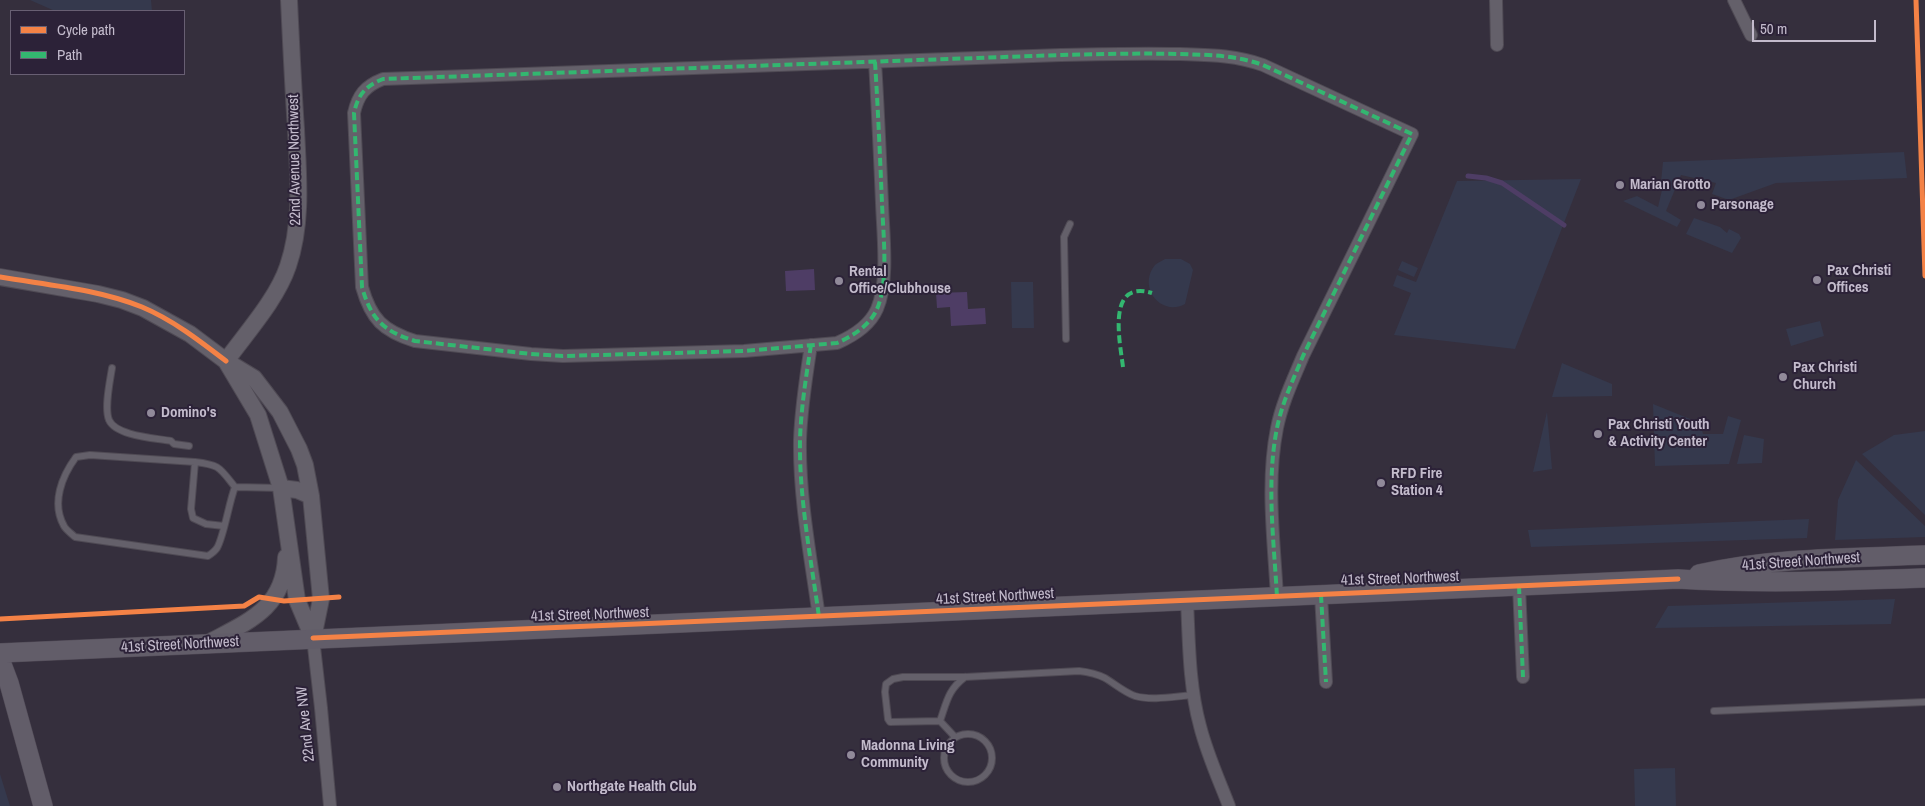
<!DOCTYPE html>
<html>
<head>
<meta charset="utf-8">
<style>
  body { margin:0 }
  #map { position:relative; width:1925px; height:806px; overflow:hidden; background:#352f3d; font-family:"Archivo Narrow",sans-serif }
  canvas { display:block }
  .legend { position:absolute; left:10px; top:10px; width:175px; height:65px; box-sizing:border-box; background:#2c2238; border:1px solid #685f73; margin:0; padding:6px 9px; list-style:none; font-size:15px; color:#c3bbcc }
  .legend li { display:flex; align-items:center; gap:10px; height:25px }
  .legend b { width:25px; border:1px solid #685f73 }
  .scale { position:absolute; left:1752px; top:20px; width:124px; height:22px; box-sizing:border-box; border:2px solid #c3bbcc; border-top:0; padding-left:6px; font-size:15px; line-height:18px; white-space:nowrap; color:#c3bbcc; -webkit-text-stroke:4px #2c2238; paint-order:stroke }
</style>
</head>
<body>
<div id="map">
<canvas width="1925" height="806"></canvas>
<ul class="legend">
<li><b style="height:6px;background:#f48246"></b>Cycle path</li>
<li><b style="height:6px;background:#33b770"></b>Path</li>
</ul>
<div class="scale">50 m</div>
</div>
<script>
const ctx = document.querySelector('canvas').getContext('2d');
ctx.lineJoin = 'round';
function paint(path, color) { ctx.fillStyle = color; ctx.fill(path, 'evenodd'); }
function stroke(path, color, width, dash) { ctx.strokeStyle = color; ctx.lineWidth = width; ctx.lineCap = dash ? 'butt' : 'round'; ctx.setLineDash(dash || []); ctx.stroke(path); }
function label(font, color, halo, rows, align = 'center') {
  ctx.font = font + ' "Archivo Narrow",sans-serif'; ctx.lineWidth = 4; ctx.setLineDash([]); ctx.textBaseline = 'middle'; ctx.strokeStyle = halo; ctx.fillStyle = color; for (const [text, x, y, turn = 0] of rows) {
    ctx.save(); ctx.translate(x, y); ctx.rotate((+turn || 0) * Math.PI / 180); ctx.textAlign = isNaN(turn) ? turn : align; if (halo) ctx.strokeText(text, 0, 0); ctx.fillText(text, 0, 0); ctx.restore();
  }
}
paint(new Path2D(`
  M30 0H151L152 11H55Z
  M1904 152 1907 178 1776 183 1729 200 1712 194 1716 183 1681 175 1666 211 1681 220 1677 227 1623 201 1637 196 1658 207 1662 190 1650 182H1661L1663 162Z
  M1581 179 1515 349 1394 335 1411 293 1393 286 1397 275 1416 282 1457 181Z
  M1694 218 1720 227 1727 233 1729 229 1739 234 1741 238 1732 253 1686 234Z
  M1165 259H1181L1190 264 1193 270 1185 304C1161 317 1137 287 1155 265 1157 263 1162 261 1165 259Z
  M1402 261 1418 268 1414 277 1398 270Z
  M1011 282H1033L1034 328H1012Z
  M1820 321 1824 336 1791 346 1786 329Z
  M1562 363 1612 384V396L1552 397Z
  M1653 404 1700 423 1703 434H1723L1728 416 1741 420 1729 464 1655 466Z
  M1547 412 1552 469 1533 472Z
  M1925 431V515L1862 454 1894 435Z
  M1744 435 1764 439 1762 463 1737 464Z
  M1856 460 1925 526V537L1835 540 1838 500Z
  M1809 519 1807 538 1531 547 1528 530Z
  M1895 599 1891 624 1655 628 1668 606Z
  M1675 768 1676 806H1635L1634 769Z
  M0 774 10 806H0Z`), '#35394d');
paint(new Path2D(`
  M814 269 815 290 786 291 785 271Z
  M967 292 968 309 985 308 986 324 951 326 950 307 937 308 936 293Z`), '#4e3d65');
stroke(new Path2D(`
  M1468 176 1486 178 1502 183 1564 225`), '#4e3d65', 5);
const service = new Path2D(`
  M1066 339 1064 237 1070 224
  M112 368C110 381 104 408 109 420 116 436 155 438 171 441L174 444 189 446
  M195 462C220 465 219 467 235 487L281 488
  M224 526 206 524 193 518 191 509 195 462 90 455 76 457C62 476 51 503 64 526 66 530 72 534 75 537L208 556C211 554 215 551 217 548 224 536 229 502 235 487
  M1714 711 1925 702
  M940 721 890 722 888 719 885 692 886 684 893 679 903 677H965L1079 671C1088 672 1097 674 1105 678 1115 684 1124 692 1135 696 1153 701 1176 696 1194 695
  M940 721C947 701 948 690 965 677
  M940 721 955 737
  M944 758a24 24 0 1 1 48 0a24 24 0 1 1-48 0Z`);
const minor = new Path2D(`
  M1496 0 1497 45
  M1734 0 1751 35
  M875 62C878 109 880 156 882 203 883 233 889 282 877 309 870 325 853 336 837 343L744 351 563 356 531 354 415 341C383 331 371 319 362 287L354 113C358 95 365 86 383 79L1061 55C1100 54 1140 53 1180 54 1209 55 1235 55 1263 65L1412 134 1303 356C1293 380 1282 403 1277 428 1266 483 1274 541 1277 597
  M811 345C806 377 801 408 800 440 799 498 811 559 819 617
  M1519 586 1523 677
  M1321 595 1326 682
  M1187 600C1189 642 1189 686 1200 726 1207 754 1219 780 1229 806
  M313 638 321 708 330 806`);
const tertiary = new Path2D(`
  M0 277 98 294 122 300 143 308 190 334 226 361 254 378 280 412 299 449 305 465 311 496 321 599 313 638
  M226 361C247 332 277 299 288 266 303 222 298 174 296 129 293 86 291 43 289 0
  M227 363 258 415 281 488 297 600 313 638
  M281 488 297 490 311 496
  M208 643C247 622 284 609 286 557`);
const secondary = new Path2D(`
  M1699 574C1773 557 1850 558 1925 555
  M0 653 1678 579C1761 584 1842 581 1925 578
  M0 659 9 683 43 806`);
stroke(service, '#4f4a54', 8);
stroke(minor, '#4f4a54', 14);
stroke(tertiary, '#4f4a54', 18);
stroke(secondary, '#504a56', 20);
stroke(service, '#64606a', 6);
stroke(minor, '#64606a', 12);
stroke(tertiary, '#64606a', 16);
stroke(secondary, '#625d69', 19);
stroke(new Path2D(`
  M875 62C878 109 880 156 882 203 883 233 889 282 877 309 870 325 853 336 837 343L744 351 563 356 531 354 415 341C383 331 371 319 362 287L354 113C358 95 365 86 383 79L1061 55C1100 54 1140 53 1180 54 1209 55 1235 55 1263 65L1412 134 1303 356C1293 380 1282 403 1277 428 1266 483 1274 541 1277 597
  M811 345C806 377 801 408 800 440 799 498 811 559 819 617
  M1123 367C1120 342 1106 279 1152 293
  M1519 586 1523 677
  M1321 595 1326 682`), '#33b770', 4, [8, 4]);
stroke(new Path2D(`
  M1916 0 1925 276
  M0 277C47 285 98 289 142 307 173 320 200 341 226 361
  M0 619 244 606 259 597 284 601 339 597
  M313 638 1678 579`), '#f48246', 5);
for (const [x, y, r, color] of [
  [1620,185,5,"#918a9a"],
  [1701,205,5,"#918a9a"],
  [1817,280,5,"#918a9a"],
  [839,281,5,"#918a9a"],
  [1783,377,5,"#918a9a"],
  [151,413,5,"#918a9a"],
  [1598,434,5,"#918a9a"],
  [1381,483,5,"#918a9a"],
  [851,755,5,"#918a9a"],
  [557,787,5,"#918a9a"]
]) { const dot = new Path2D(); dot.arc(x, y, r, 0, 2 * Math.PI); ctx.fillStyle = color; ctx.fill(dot); stroke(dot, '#2c2238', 2); }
label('15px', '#c3bbcc', '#2c2238', [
  ["22nd Avenue Northwest",295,160,-91],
  ["41st Street Northwest",1801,562,-4],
  ["41st Street Northwest",1400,579,-2],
  ["41st Street Northwest",995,597,-3],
  ["41st Street Northwest",590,615,-2],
  ["41st Street Northwest",180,645,-3],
  ["22nd Ave NW",306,724,-96]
]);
label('bold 15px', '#c3bbcc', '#2c2238', [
  ["Marian Grotto",1630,185],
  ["Parsonage",1711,205],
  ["Pax Christi",1827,271],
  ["Offices",1827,288],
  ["Rental",849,272],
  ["Office/Clubhouse",849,289],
  ["Pax Christi",1793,368],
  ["Church",1793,385],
  ["Domino's",161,413],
  ["Pax Christi Youth",1608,425],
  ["& Activity Center",1608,442],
  ["RFD Fire",1391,474],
  ["Station 4",1391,491],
  ["Madonna Living",861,746],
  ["Community",861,763],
  ["Northgate Health Club",567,787]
], 'left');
</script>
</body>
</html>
